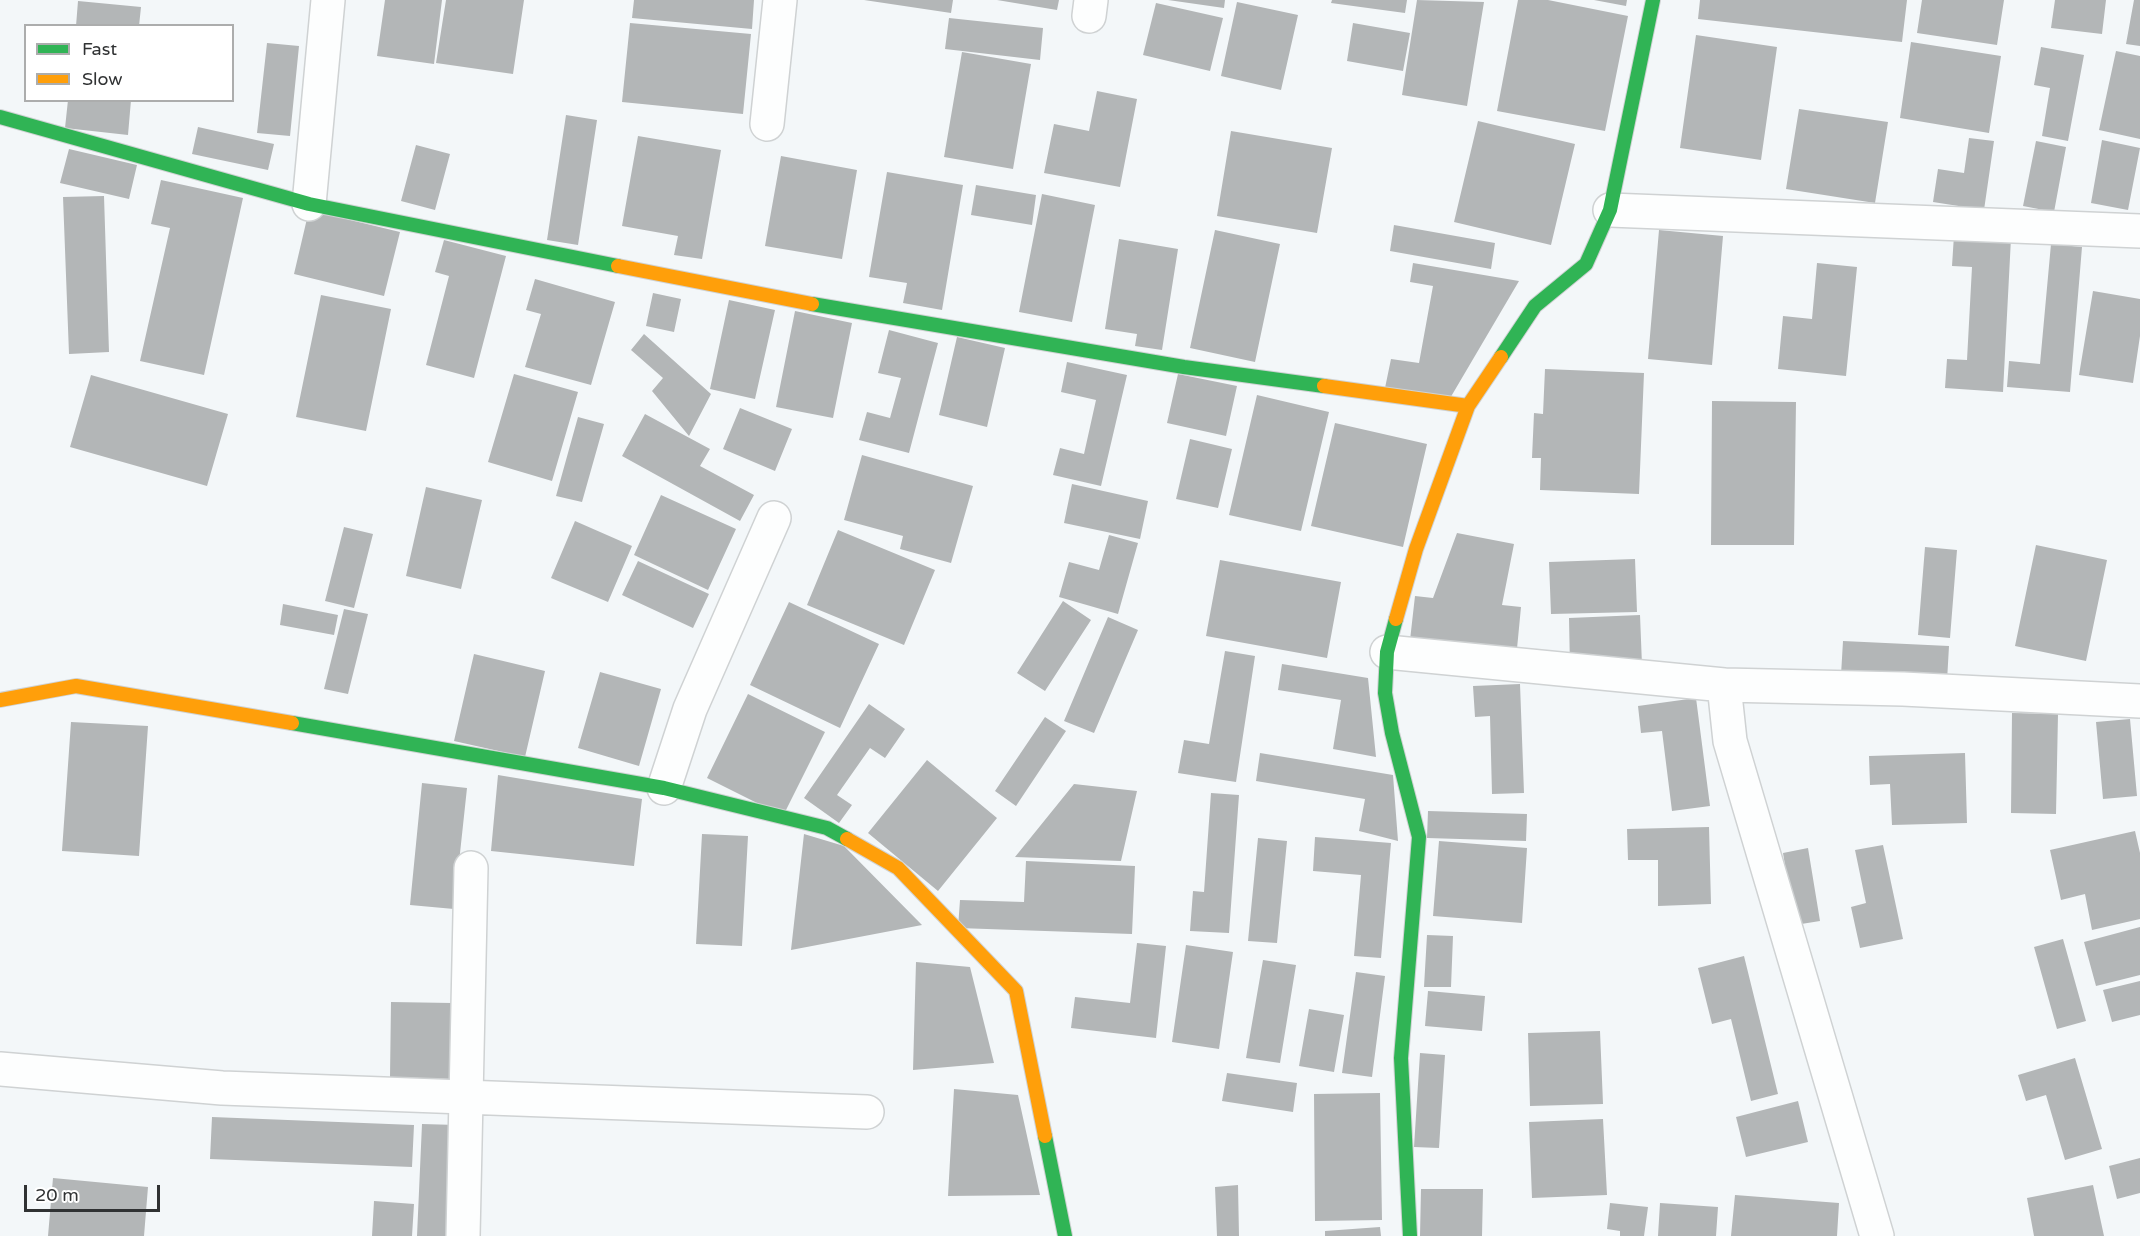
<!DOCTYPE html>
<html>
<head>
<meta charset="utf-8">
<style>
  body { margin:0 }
  #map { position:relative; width:2140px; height:1236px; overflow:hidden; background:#f3f7f9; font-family:"Varela Round",sans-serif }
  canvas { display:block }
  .legend { position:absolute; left:24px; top:24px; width:210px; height:78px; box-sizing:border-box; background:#fff; border:2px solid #acadad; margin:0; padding:8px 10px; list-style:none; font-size:18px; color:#303233 }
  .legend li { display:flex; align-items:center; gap:12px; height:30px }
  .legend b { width:30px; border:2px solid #acadad }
  .scale { position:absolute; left:24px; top:1185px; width:136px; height:27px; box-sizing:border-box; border:3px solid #303233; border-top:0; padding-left:8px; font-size:18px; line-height:21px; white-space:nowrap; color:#303233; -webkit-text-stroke:4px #fff; paint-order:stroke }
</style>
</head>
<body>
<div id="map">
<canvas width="2140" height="1236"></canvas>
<ul class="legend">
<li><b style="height:8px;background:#30b455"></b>Fast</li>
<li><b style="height:8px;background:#ff9f0a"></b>Slow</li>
</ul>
<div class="scale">20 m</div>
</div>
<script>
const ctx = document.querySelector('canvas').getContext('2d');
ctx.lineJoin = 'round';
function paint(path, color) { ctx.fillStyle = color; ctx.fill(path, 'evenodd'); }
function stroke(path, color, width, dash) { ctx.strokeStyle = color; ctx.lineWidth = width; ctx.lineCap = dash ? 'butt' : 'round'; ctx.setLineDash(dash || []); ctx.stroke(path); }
paint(new Path2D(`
  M385 0H442L434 64 377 56Z
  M446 0H524L513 74 436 63Z
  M634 0H754L752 29 632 18Z
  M864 0H953L951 13Z
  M997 0H1059L1057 10Z
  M1168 0H1225L1224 8Z
  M1332 0H1407L1405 13 1331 3Z
  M1417 0 1484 2 1467 106 1402 95Z
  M1518 0H1548L1628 16 1605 131 1497 111Z
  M1594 0H1627L1626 6Z
  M1700 0H1907L1902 42 1698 19Z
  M1922 0H2004L1997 45 1917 33Z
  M2055 0H2106L2102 34 2051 28Z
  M2134 0H2140V46L2126 44Z
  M78 1 141 7 139 26H76Z
  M1237 2 1298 15 1281 90 1221 76Z
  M1156 3 1223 18 1210 71 1143 55Z
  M949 18 1043 28 1040 60 945 49Z
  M630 23 751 34 743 114 622 102Z
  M1353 23 1410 33 1403 71 1347 61Z
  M1696 35 1777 47 1761 160 1680 148Z
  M1911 42 2001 56 1989 133 1900 118Z
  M267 43 299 46 290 136 257 133Z
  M2041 47 2084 55 2068 141 2042 136 2050 88 2034 85Z
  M2116 51 2140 56V139L2099 130Z
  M962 52 1031 64 1013 169 944 157Z
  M1097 91 1137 99 1120 187 1044 173 1054 124 1089 131Z
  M68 100H131L128 135 65 128Z
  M1799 109 1888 122 1875 203 1786 189Z
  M566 115 597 120 578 245 547 240Z
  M1478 121 1575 144 1551 245 1454 222Z
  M198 127 274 144 268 170 192 154Z
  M1231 131 1332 148 1317 233 1217 216Z
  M638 136 721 150 702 259 674 255 678 236 622 226Z
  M1969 138 1994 141 1984 210 1933 202 1938 169 1964 173Z
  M2102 140 2140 148 2128 210 2091 203Z
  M2036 141 2066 147 2054 212 2023 206Z
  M416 145 450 154 435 210 401 201Z
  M69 149 137 165 129 199 60 183Z
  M781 156 857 170 842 259 765 246Z
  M887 172 963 185 942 310 903 303 907 283 869 277Z
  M161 180 243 198 204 375 140 361 170 228 151 224Z
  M976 185 1036 195 1032 225 971 215Z
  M1042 194 1095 205 1072 322 1019 312Z
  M104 196 109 352 69 354 63 197Z
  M309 210 400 232 384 296 294 274Z
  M1394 225 1495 243 1491 269 1390 251Z
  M1215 230 1280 244 1255 362 1190 348Z
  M1659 230 1723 236 1712 365 1648 359Z
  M1954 235 2011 238 2003 392 1945 388 1947 359 1967 360 1972 267 1952 266Z
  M1119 239 1178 249 1162 350 1135 346 1137 334 1105 329Z
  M444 240 506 256 474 378 426 365 449 276 435 272Z
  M2051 244 2082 247 2070 392 2007 387 2009 361 2040 364Z
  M1413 263 1519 281 1449 400 1385 388 1391 359 1419 363 1433 286 1410 282Z
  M1817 263 1857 267 1846 376 1778 369 1783 316 1812 319Z
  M535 279 615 302 591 385 525 367 541 314 526 310Z
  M2093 291 2140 299V336L2133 383 2079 375Z
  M653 293 681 299 674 332 646 326Z
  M321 295 391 309 366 431 296 417Z
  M729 300 775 310 755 399 710 389Z
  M795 311 852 323 833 418 776 407Z
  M889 330 938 343 909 453 859 440 867 412 890 418 901 378 878 373Z
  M644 334 711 394 689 436 652 391 663 378 631 350Z
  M957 337 1005 348 987 427 939 415Z
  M1067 362 1127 375 1101 486 1053 475 1060 448 1084 454 1096 400 1061 392Z
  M1545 369 1644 373 1639 494 1540 490 1541 458H1532L1534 413 1543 414Z
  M514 374 578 392 552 481 488 462Z
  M1178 374 1237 386 1226 436 1167 423Z
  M91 375 228 414 207 486 70 447Z
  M1257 395 1329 412 1301 531 1229 515Z
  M1712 401 1796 402 1794 545H1711Z
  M740 408 792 429 775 471 723 449Z
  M645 414 710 449 700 466 754 495 740 521 622 456Z
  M578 417 604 424 582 502 556 496Z
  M1335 423 1427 444 1403 547 1311 526Z
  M1190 439 1232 449 1218 508 1176 499Z
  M862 455 973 486 951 563 900 549 903 536 844 520Z
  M1072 484 1148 501 1140 539 1064 523Z
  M426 487 482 500 461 589 406 576Z
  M661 495 736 529 708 590 634 555Z
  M575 521 632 546 608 602 551 578Z
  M344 527 373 534 354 608 325 601Z
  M838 530 935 570 904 645 807 605Z
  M1457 533 1514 544 1502 605 1521 607 1516 659 1409 649 1415 596 1433 598Z
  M1109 535 1138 543 1118 614 1059 597 1069 562 1099 570Z
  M2036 545 2107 560 2086 661 2015 646Z
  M1925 547 1957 550 1950 638 1918 635Z
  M1635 559 1637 612 1551 614 1549 562Z
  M1220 560 1341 582 1327 658 1206 636Z
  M638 561 709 594 693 628 622 595Z
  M1063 601 1091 620 1045 691 1017 673Z
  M789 602 879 644 840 728 750 685Z
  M283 604 338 615 334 635 280 625Z
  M344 609 368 614 348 694 324 689Z
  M1640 615 1642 665 1570 668 1569 618Z
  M1108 617 1138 630 1094 733 1064 721Z
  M1843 641 1949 646 1947 681 1841 675Z
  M1225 651 1255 656 1236 782 1178 773 1184 740 1209 744Z
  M474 654 545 671 525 757 454 741Z
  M1282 664 1368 678 1376 757 1333 749 1341 700 1278 690Z
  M600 672 661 689 639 766 578 748Z
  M1520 684 1524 793 1492 794 1490 716 1475 717 1473 686Z
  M748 694 825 732 783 816 707 778Z
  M1696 698 1710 806 1672 811 1662 731 1641 733 1638 706Z
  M869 704 905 729 885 758 870 748 837 795 852 805 839 823 804 798Z
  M2012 713 2058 714 2056 814 2011 813Z
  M1045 717 1066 731 1016 806 995 791Z
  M2130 719 2137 796 2103 799 2096 722Z
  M71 722 148 726 139 856 62 851Z
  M1260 753 1393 775 1398 841 1359 831 1365 799 1256 781Z
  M1965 753 1967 823 1892 825 1890 784 1870 785 1869 756Z
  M927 760 997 818 938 891 868 833Z
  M498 775 642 799 634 866 491 851Z
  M422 783 467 788 454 909 410 905Z
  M1074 784 1137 791 1121 861 1015 857Z
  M1211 793 1239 795 1229 933 1190 931 1193 891 1204 892Z
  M1428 811 1527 814 1526 841 1427 838Z
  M1709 827 1711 904 1658 906V860H1628L1627 829Z
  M2135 831 2140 853V919L2092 930 2085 894 2061 900 2050 850Z
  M702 834 748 836 742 946 696 944Z
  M804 834 844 846 922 925 791 950Z
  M1315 837 1391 843 1381 958 1354 956 1361 875 1313 871Z
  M1258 838 1287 841 1277 943 1248 941Z
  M1439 841 1527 848 1522 923 1433 916Z
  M1883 845 1903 939 1860 948 1851 907 1866 903 1855 850Z
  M1808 848 1820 921 1795 925 1783 853Z
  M1026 861 1135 866 1132 934 958 928 960 900 1024 902Z
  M2140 927V975L2096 986 2084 942Z
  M1427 935 1453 936 1451 987H1424Z
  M2063 939 2086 1021 2057 1029 2034 947Z
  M1137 943 1166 946 1156 1038 1071 1028 1075 997 1130 1003Z
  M1186 945 1233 952 1219 1049 1172 1042Z
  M1744 956 1778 1094 1751 1101 1731 1019 1712 1024 1698 968Z
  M1263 960 1296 965 1280 1063 1246 1058Z
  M916 962 970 967 994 1063 913 1070Z
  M1356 972 1385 976 1372 1077 1342 1073Z
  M2140 981V1015L2112 1022 2103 990Z
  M1428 991 1485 996 1482 1031 1425 1026Z
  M391 1002 452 1003 450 1079 390 1077Z
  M1309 1009 1344 1015 1334 1072 1299 1066Z
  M1600 1031 1603 1104 1530 1106 1528 1033Z
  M1420 1053 1445 1055 1439 1148 1414 1147Z
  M2075 1058 2102 1149 2065 1160 2046 1095 2026 1101 2018 1075Z
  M1227 1073 1297 1083 1293 1112 1222 1101Z
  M954 1089 1018 1095 1040 1195 948 1196Z
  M1380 1093 1382 1220 1315 1221 1314 1094Z
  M1798 1101 1808 1142 1746 1157 1736 1117Z
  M212 1117 414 1125 412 1167 210 1159Z
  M1603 1119 1607 1195 1532 1198 1529 1122Z
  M422 1124 457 1125 452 1236H417Z
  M2140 1158V1193L2117 1199 2109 1166Z
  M53 1178 148 1187 144 1236H48Z
  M1238 1185 1239 1236H1217L1215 1187Z
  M2093 1185 2104 1236H2034L2027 1198Z
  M1421 1189H1483L1482 1236H1420Z
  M1735 1195 1839 1203 1837 1236H1731Z
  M374 1201 414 1204 412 1236H372Z
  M1610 1203 1648 1207 1644 1236H1620V1231L1607 1229Z
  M1660 1203 1718 1207 1716 1236H1658Z
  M1380 1227 1381 1236H1325V1231Z`), '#b3b6b7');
const street = new Path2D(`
  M1089 16 1091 0
  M767 124 780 0
  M309 204 328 0
  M1610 210 2140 231
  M1387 652 1724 685
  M664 788 690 709 774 518
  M0 1069 222 1088 867 1112
  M463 1236 471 868
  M1877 1236 1730 741 1724 685 1903 689 2140 701`);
const fast = new Path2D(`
  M0 117 309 204 618 266
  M812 304 1184 367 1324 386
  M1501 357 1535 306 1586 264 1610 210 1653 0
  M1396 619 1387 652 1385 693 1392 733 1419 837 1401 1058 1410 1236
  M292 723 664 788 827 828 847 839
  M1045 1136 1065 1236`);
const slow = new Path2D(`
  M618 266 812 304
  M1324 386 1468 406
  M1396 619 1416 549 1468 406 1501 357
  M0 700 76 686 292 723
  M847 839 898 868 1016 991 1045 1136`);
stroke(street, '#cfd2d3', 36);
stroke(fast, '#cfd2d3', 16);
stroke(slow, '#cfd2d3', 16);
stroke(street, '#fdfefe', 33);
stroke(fast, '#30b455', 14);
stroke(slow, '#ff9f0a', 14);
</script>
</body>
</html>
